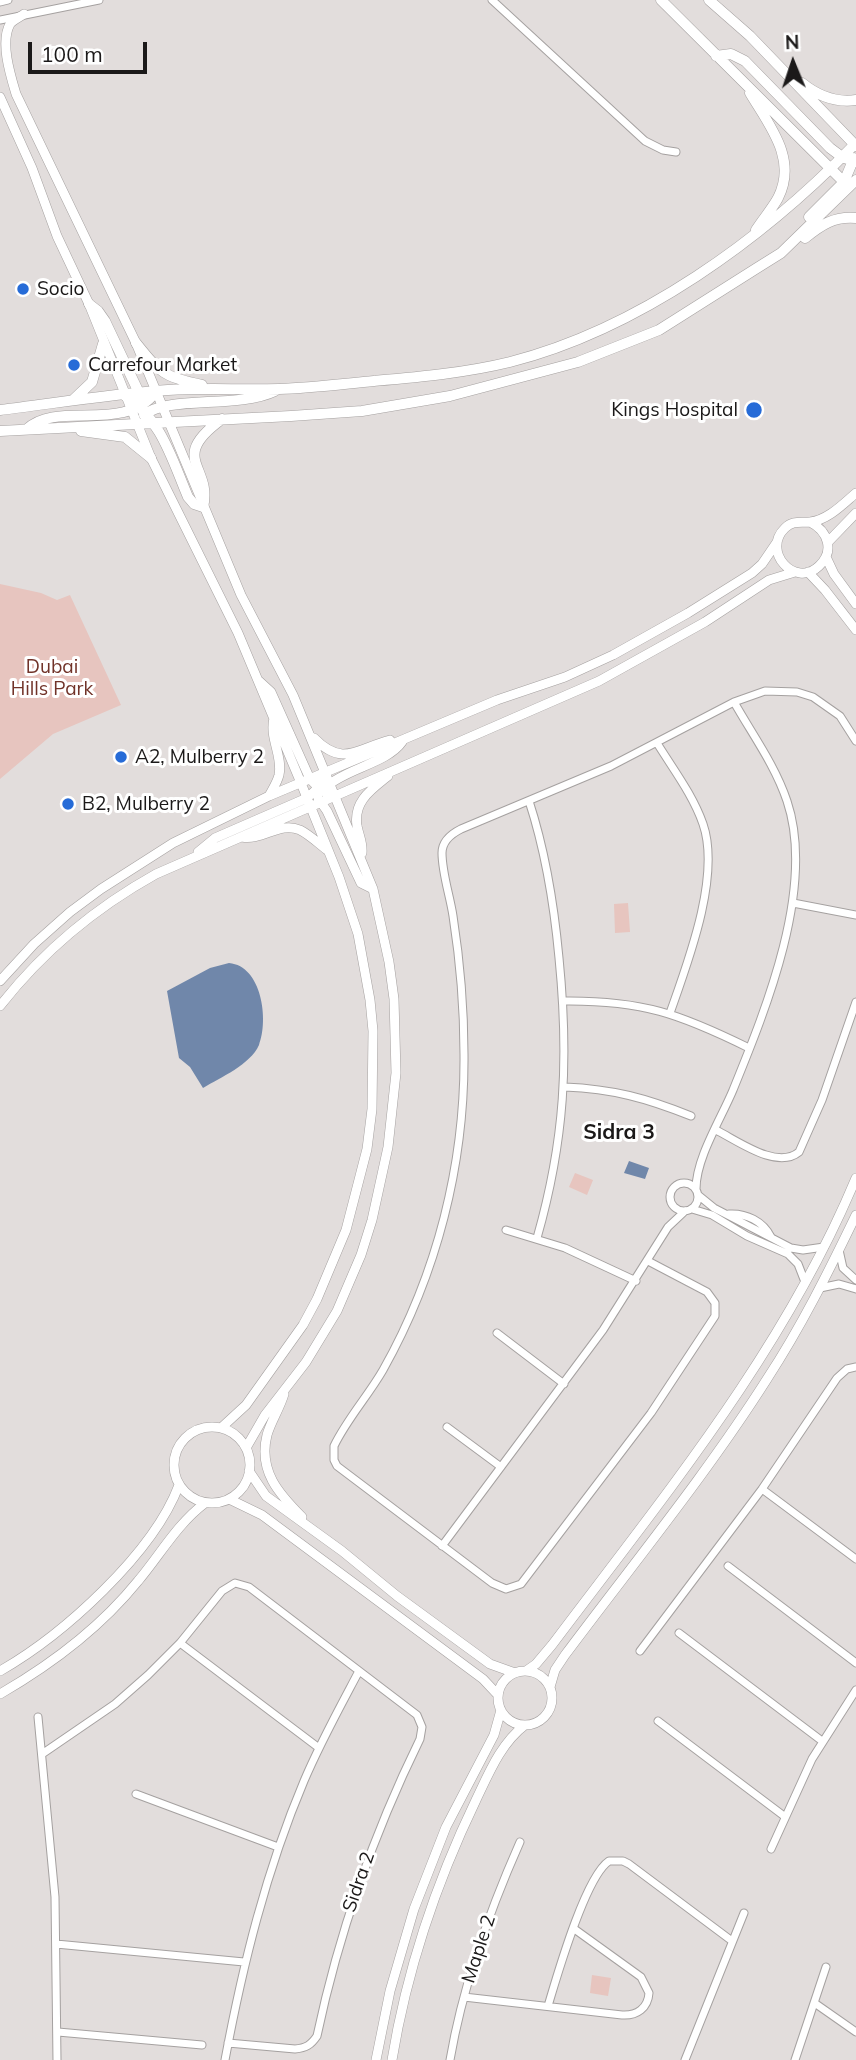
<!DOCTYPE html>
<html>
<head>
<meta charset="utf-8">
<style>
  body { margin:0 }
  #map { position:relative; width:856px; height:2060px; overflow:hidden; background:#e2dddc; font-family:Mulish,sans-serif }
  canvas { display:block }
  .north { position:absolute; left:758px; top:28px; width:70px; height:70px; -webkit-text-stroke:5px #fff; paint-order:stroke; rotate:358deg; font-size:19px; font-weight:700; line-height:28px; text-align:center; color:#1b1919 }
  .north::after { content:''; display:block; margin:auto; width:24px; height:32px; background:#1b1919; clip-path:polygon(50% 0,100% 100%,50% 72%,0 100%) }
  .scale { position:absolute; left:28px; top:42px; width:119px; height:32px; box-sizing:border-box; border:4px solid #1b1919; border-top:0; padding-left:9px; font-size:21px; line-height:24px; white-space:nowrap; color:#1b1919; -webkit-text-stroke:5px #fff; paint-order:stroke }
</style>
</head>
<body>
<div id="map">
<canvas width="856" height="2060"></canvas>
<div class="north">N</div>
<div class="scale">100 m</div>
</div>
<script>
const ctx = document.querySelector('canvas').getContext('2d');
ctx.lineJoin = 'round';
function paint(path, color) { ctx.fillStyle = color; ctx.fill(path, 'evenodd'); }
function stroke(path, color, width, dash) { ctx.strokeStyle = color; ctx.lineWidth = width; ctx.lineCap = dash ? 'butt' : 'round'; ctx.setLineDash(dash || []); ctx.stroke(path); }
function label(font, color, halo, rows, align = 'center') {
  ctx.font = font + ' Mulish,sans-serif'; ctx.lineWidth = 6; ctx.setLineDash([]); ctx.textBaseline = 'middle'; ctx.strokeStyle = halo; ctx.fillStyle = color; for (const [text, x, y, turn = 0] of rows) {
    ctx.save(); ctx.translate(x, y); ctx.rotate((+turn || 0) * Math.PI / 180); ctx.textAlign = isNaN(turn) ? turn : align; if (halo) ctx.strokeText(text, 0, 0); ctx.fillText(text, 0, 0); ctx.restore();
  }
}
paint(new Path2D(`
  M0 584 41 593 57 600 70 595 121 705 53 734 0 779Z
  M628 903 630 932 615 933 614 904Z
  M575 1173 593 1180 587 1195 569 1187Z
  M592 1975 611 1978 608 1996 590 1993Z`), '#e7c5bf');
paint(new Path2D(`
  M229 963C262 966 269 1020 259 1045 250 1065 221 1077 203 1088L190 1067 179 1058 167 991 210 968Z
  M629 1161 649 1168 645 1179 624 1173Z`), '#7087aa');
const minor = new Path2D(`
  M492 0 645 141 663 150 676 152
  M0 2 8 0
  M0 20 99 0
  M657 743C673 769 693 795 703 824 721 876 688 962 670 1013
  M529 801C546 853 554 904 559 958 569 1059 565 1140 537 1238
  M793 903 856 915
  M563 1001C642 1000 680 1014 749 1048
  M565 1087C613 1089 646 1098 691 1116
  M716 1130C738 1141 777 1170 799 1152L822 1100 856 1002
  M670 1197a14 14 0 1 1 28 0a14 14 0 1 1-28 0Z
  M696 1189C696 1158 721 1119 733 1090 766 1009 816 887 787 801 775 765 752 734 734 702
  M698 1195 714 1208 791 1248 803 1250 824 1247
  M692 1209 712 1215 747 1236 788 1254 798 1264 805 1282
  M729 1214C746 1213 763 1221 771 1237
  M506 1230 565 1248 636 1281
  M839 1250 843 1268 856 1280
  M648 1261 707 1292 715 1303V1316L651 1413 521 1584 506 1589 492 1583 337 1466 334 1460V1446C347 1419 368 1396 383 1370 437 1274 465 1164 464 1054 464 1008 460 961 453 916 450 896 442 873 442 853 442 841 451 834 461 829L611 766 734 702 765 691 797 692 813 697 840 716 856 741
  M820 1288 839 1284 856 1289
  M497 1333 564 1384
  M447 1427 501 1467
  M762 1489 856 1559
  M442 1546 603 1330 668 1227 685 1211
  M728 1566 856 1663
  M679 1633 822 1741
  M180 1643 319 1748
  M640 1651 762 1489 837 1378 847 1369 856 1367
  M38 1717 55 1897 57 2060
  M658 1721 784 1816
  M42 1754 115 1704 148 1675 180 1643 222 1591 235 1583 249 1587 417 1715 422 1727 420 1739C373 1835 339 1932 317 2036 311 2045 306 2048 295 2049L228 2043
  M136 1794 278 1847
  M771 1849 812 1759 856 1690
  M56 1944 244 1962
  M464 1997 622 2015C637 2016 648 2008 649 1993L641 1977 573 1928
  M816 2004 856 2032
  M548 2006C557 1976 585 1877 609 1861H623L629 1864 732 1941
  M58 2032 202 2045
  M225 2060C243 1964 266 1871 304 1781 320 1743 340 1707 359 1671
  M450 2060C463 1984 489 1912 520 1842
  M685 2060 744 1913
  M795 2060 826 1967`);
const tertiary = new Path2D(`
  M24 14C20 17 13 20 10 24 0 42 10 74 16 94L136 343 241 595 293 695 373 889 389 962 394 999 396 1073 388 1147 372 1220 361 1255 337 1311 306 1362 265 1415 246 1448
  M0 97 32 168 57 236 89 304 151 458 238 633 301 783 339 877 358 934 370 1000 373 1031 372 1109 367 1149 346 1230 317 1299 303 1325 246 1405 221 1428
  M810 522C828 531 835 551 819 566 795 589 761 551 785 528 793 520 801 523 810 522 828 520 843 504 856 493
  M828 542 856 513
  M826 557 834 574 856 604
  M808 572 825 590 856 630
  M259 681 271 692 310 779 322 791 336 796
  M314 738C343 768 358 748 390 740
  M327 786C348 768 387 763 402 742
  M269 796C272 790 277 783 279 775 283 756 269 738 274 718
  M318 798 327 811 361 883 373 889
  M242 837C262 841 280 821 300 830 310 835 319 844 327 850
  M198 852 215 838 307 798 318 788 327 773
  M362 853C363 843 359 836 357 826 353 801 372 789 388 776
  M0 981 34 944 70 912 101 889 173 843 269 796 497 700 565 677 613 655 688 613 752 573 762 564 777 542
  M0 1006C43 951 95 908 156 874L599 681 705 622 769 580 795 572
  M284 1394C280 1408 271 1421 267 1435 258 1471 279 1494 302 1517
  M174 1465a38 38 0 1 1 76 0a38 38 0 1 1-76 0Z
  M249 1471 266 1496 342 1551 397 1596 490 1664 515 1673
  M229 1499 262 1515 483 1679 498 1695
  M498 1698a27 27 0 1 1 54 0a27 27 0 1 1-54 0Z
  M0 1671C63 1635 153 1554 179 1485
  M526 1671 536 1664 552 1645C664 1496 784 1351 856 1178
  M550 1687 555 1670 565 1655C633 1564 706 1475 767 1379 801 1327 829 1271 856 1215
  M0 1694C52 1664 100 1628 138 1581 160 1555 177 1524 205 1503
  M376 2060 390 1991 414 1909 446 1827 494 1735 501 1710
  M392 2060C407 1969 436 1883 476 1800 489 1773 501 1743 525 1725`);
const secondary = new Path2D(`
  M661 0 849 187
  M709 0 750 36 856 146
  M716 56 731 54 745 61 830 148 842 157 856 162
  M802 83C818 96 835 103 856 100
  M750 93C769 125 798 159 778 198 772 209 763 219 756 230
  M809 217 844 182 854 158
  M805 238C821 225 834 216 856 218
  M89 304 98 311 105 321 141 397
  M136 343C160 373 164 377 202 385
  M124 395C162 420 171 457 188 497L194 504 203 507C213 466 167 459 222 419
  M73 400 92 382 103 344
  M0 410C56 403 112 394 168 390 205 388 242 390 279 389 311 388 342 384 374 381 419 377 465 373 510 362 639 329 763 239 854 145
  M144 415C169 395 237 409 275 391
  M27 429C58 400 123 434 156 392
  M0 431 291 416 362 411 450 396 578 362 659 330 757 268 781 253 856 180
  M81 431 125 437 151 458`);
stroke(minor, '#a5a1a0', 9);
stroke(tertiary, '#a5a1a0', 10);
stroke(secondary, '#a5a1a0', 11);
stroke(minor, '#fff', 7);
stroke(tertiary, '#fff', 9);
stroke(secondary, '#fff', 10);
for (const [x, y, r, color] of [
  [23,289,7,"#266bd7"],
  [74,365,7,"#266bd7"],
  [754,410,9,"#266bd7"],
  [121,757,7,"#266bd7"],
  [68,804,7,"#266bd7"]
]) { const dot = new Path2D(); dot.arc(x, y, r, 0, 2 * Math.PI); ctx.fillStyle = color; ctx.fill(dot); stroke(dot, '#fff', 2.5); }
label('19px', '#1b1919', '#fff', [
  ["Socio",37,289],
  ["Carrefour Market",88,365],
  ["Kings Hospital",738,410,"right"],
  ["A2, Mulberry 2",135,757],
  ["B2, Mulberry 2",82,804]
], 'left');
label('19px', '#713329', '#fff', [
  ["Dubai",52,667],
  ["Hills Park",52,689]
]);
label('19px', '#1b1919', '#fff', [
  ["Sidra 2",359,1882,-71],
  ["Maple 2",479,1949,-72]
]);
label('bold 21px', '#1b1919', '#fff', [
  ["Sidra 3",619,1133]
]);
</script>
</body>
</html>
